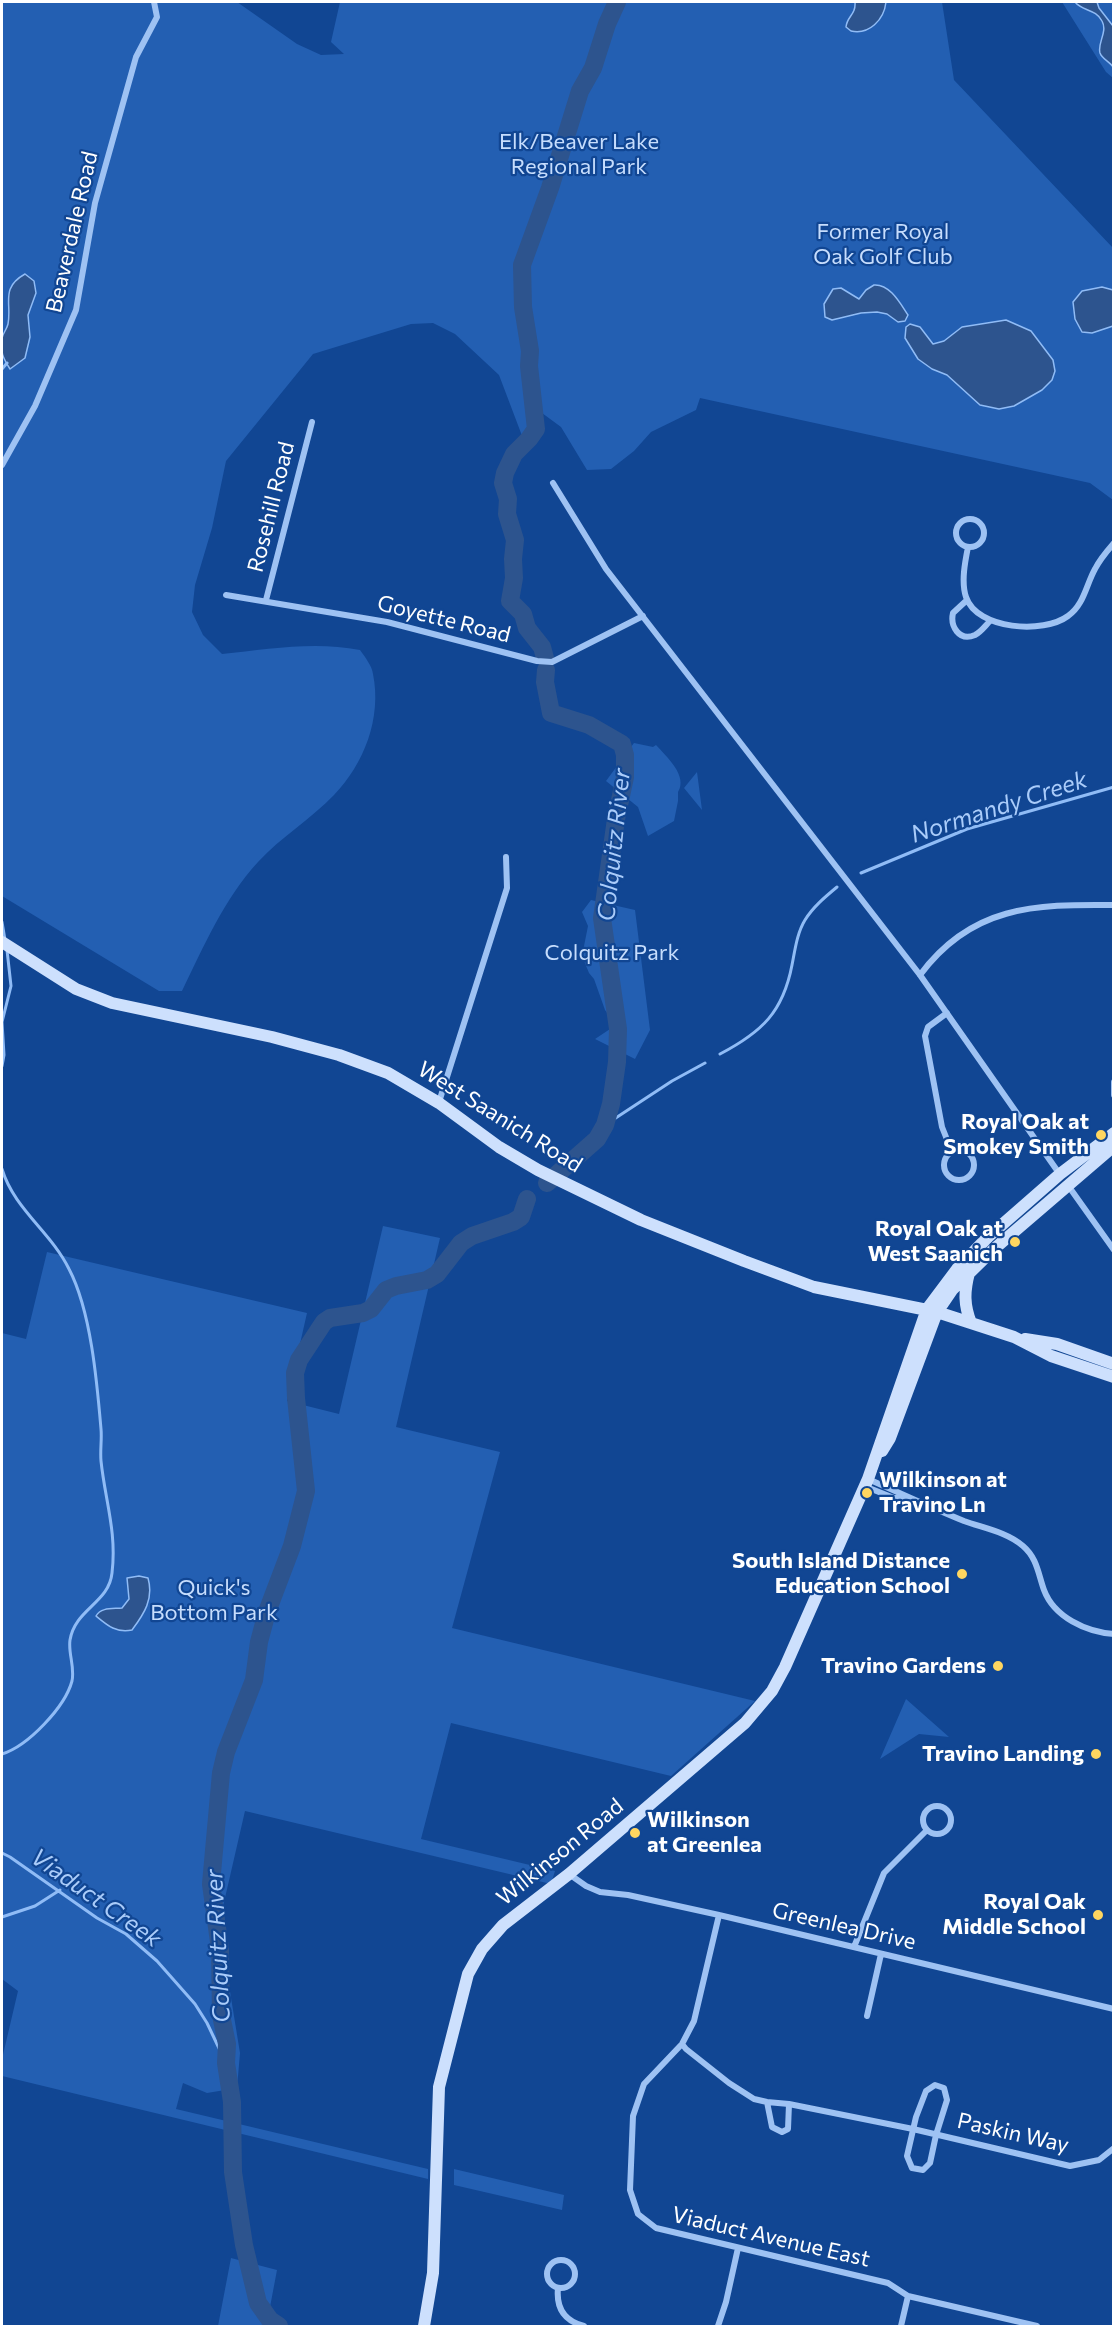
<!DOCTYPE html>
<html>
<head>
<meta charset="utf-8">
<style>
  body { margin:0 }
  #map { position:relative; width:1115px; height:2328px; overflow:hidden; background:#114693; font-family:Commissioner,sans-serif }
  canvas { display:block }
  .frame { position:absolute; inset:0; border:3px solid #fff; pointer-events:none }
</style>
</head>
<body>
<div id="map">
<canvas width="1115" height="2328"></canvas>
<div class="frame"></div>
</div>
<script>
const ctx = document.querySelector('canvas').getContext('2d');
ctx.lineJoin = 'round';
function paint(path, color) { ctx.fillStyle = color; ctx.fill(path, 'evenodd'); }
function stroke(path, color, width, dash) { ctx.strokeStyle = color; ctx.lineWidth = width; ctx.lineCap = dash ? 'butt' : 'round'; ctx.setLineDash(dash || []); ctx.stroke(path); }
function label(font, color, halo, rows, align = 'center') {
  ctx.font = font + ' Commissioner,sans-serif'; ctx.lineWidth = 4.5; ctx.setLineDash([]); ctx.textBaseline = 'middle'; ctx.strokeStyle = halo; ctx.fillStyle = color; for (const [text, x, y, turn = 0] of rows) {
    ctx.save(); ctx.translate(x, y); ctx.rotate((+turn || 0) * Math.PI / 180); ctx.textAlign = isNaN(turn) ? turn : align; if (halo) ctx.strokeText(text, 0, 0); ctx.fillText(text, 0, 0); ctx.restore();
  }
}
paint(new Path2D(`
  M2 2H237L297 44 321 55 344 54 331 42 340 2H942L954 80 1113 248V500L1090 483 700 398 696 410 651 432 634 451 611 469 587 470 561 427 542 413 539 427 524 441 499 375 455 334 433 323 411 324 313 354 226 461 212 528 195 585 192 612 203 635 222 654C268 649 315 641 360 650 365 657 372 666 373 674 382 718 364 764 334 795 311 819 281 837 258 862 224 899 204 946 182 991H159L2 896Z
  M1062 2H1113V78L1106 72Z
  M634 743 653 747 656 745C667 757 688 776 678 792V801L674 821 648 836 638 807 606 781Z
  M697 772 702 810 684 788Z
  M591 900 635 910 650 1030 635 1059 595 1039 616 1025 605 1010 594 979 589 973 582 956 588 926 582 912Z
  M383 1226 440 1238 396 1427 500 1452 452 1628 755 1701 671 1776 451 1723 421 1839 555 1871 551 1884 245 1811 219 1924 240 2053 237 2088 207 2093 183 2083 176 2109 428 2169V2179L2 2076V2059L18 1991 2 1979V1333L26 1339 47 1252 307 1313 287 1401 339 1414Z
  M906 1699 949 1737 919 1734 880 1759Z
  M454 2169 564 2195 562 2210 454 2185Z
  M231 2258 277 2270 267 2323 276 2326H218Z`), '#235fb2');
const water = new Path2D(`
  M855 2H886C884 20 869 35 851 31L846 27C847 16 856 15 855 2Z
  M1075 2H1097L1099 8 1113 26V67C1110 62 1102 59 1100 53 1097 43 1108 32 1102 21 1096 9 1082 11 1075 2Z
  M25 274 34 281 36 293 28 315 30 337 25 358 10 369C3 358 0 352 2 338 3 333 7 329 8 324 12 303 0 288 25 274Z
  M874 285C890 284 900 303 908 315L905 321 898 322 887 314 877 312 861 313 832 320 825 317 824 304 833 289 841 288 859 299 866 290Z
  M1102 287 1113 290V326L1092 333 1082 332 1075 319 1073 302 1082 291Z
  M1006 320 1031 331 1053 360 1055 371 1052 380 1042 390 1014 406 999 409 980 405 947 375 932 369 918 359 905 338 906 327 910 324 920 327 933 344 944 341 962 327Z
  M139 1576 148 1578C154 1599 144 1614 132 1630 116 1633 108 1626 96 1616 101 1607 113 1609 122 1608L129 1599 127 1578Z`);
paint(water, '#2d548e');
stroke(water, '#90bcf6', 1.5);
stroke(new Path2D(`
  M2 369 7 363
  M861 873 967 829 1114 787
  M2 922 5 940
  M720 1054C762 1032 783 1012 792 965 795 950 797 933 805 920 813 907 825 897 837 887
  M2 1066 4 1055 2 1022 11 986 7 950
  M605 1125 672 1081 705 1063
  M2 1169C14 1209 51 1232 69 1269 91 1311 97 1382 101 1429 102 1439 100 1450 101 1461 105 1500 117 1532 112 1573 109 1603 75 1609 70 1640 68 1653 75 1667 72 1681 65 1707 28 1746 2 1754
  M2 1853 10 1857 97 1918 126 1934 157 1961 195 2004 207 2023 226 2063
  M2 1917 35 1906 60 1890`), '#90bcf6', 3);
stroke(new Path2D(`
  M545 658 542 647 527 628 523 614 510 601 514 578 513 559 515 540 507 514 508 499 503 483 505 473 514 454 529 439 536 429 529 366 530 351 523 307 522 265 550 188 580 91 593 68 607 24 617 2
  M546 670 545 682 551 713 589 725 622 744 625 755V777L616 819 602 918 618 1029 617 1062 611 1104 605 1125 597 1139 547 1183
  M279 2326 270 2320 258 2303 244 2245 233 2172 232 2102 226 2063 227 2044 221 2015 220 1949 211 1884 221 1773 226 1752 254 1680 259 1642 267 1612 292 1546 306 1491 296 1398 295 1373 299 1360 324 1322 330 1318 363 1313 371 1309 386 1290 396 1286 427 1280 437 1274 461 1243 472 1236 513 1222 521 1217 527 1199`), '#2d548e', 18);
stroke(new Path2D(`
  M2 465 35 406 76 310 95 203 136 57 157 17 154 2
  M553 483 606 569 920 975 1061 1176
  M956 533a14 14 0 1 1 28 0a14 14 0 1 1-28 0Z
  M968 547C965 562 961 582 966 597 977 630 1044 634 1068 616 1084 605 1086 585 1095 569 1100 559 1107 551 1114 543
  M226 595 387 622 537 661 552 662 643 616
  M266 600 312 422
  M967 600 953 613C950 626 959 642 975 635 981 632 985 626 990 621
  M920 975C971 906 1034 904 1114 905
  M947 1013 928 1027 925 1036 942 1127 952 1152
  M1114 1082V1095
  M439 1102 507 888 506 857
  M944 1165a15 15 0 1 1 30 0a15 15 0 1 1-30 0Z
  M1067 1184 1114 1250
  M868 1479C900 1493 932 1508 964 1521 983 1528 1007 1532 1023 1546 1037 1558 1038 1573 1044 1590 1054 1617 1086 1632 1114 1634
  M864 1486 894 1498H907
  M923 1820a14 14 0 1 1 28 0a14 14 0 1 1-28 0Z
  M569 1874 586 1886 600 1892 628 1895 719 1915 1114 2009
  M719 1915 694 2021 682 2044 644 2084 633 2116 630 2190 638 2214 656 2228 888 2283 908 2296 1037 2326
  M854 1947 884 1873 926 1831
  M867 2016 881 1954
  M682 2044 686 2049 729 2083 754 2099 767 2102 789 2104 913 2129 1070 2166 1099 2160 1114 2148
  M935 2085 944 2088 947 2100 936 2135 930 2163 923 2170 912 2168 907 2156 916 2117 926 2091Z
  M767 2102 772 2127 782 2132 788 2129 789 2104
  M547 2274a14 14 0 1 1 28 0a14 14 0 1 1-28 0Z
  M558 2288C556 2308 564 2321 584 2326
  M718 2326 726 2302 738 2248
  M901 2326 908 2296`), '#9ec2f3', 6);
stroke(new Path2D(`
  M2 942 76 989 112 1003 272 1037 339 1055 388 1073 439 1103 499 1147 538 1170 641 1220 744 1261 814 1287 937 1312 1014 1337 1051 1356 1114 1377
  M969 1273C964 1292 964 1305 971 1323
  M1025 1339 1057 1344 1114 1364
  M882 1451 890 1438 937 1312 952 1290 994 1249 1114 1146
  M424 2326 433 2273 439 2087 468 1974 482 1949 503 1925 569 1874 745 1723 772 1691 785 1667 868 1479 927 1309 957 1269 988 1237 1060 1174 1114 1133`), '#cde0fd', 12);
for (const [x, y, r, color] of [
  [1101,1135,6,"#ffd660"],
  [1015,1242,6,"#ffd660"],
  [867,1493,6,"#ffd660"],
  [962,1574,6,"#ffd660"],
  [998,1666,6,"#ffd660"],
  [1096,1754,6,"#ffd660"],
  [635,1833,6,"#ffd660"],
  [1098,1915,6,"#ffd660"]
]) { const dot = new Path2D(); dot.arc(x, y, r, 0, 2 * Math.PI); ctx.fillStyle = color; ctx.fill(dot); stroke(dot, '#114693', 2); }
label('22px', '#c6ddfd', '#114693', [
  ["Elk/Beaver Lake",579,142],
  ["Regional Park",579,167],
  ["Former Royal",883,232],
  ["Oak Golf Club",883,257],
  ["Colquitz Park",612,953],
  ["Quick's",214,1588],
  ["Bottom Park",214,1613]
]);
label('22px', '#fff', '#114693', [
  ["Beaverdale Road",72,232,-77],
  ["Rosehill Road",271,507,-76],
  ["Goyette Road",444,619,14],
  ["West Saanich Road",500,1117,32],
  ["Wilkinson Road",560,1852,-39],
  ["Greenlea Drive",844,1926,13],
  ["Paskin Way",1013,2133,13],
  ["Viaduct Avenue East",771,2237,13]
]);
label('bold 22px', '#fff', '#114693', [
  ["Royal Oak at",1089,1122],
  ["Smokey Smith",1089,1147],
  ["Royal Oak at",1003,1229],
  ["West Saanich",1003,1254],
  ["Wilkinson at",879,1480,"left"],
  ["Travino Ln",879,1505,"left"],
  ["South Island Distance",950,1561],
  ["Education School",950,1586],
  ["Travino Gardens",986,1666],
  ["Travino Landing",1084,1754],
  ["Wilkinson",647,1820,"left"],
  ["at Greenlea",647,1845,"left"],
  ["Royal Oak",1086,1902],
  ["Middle School",1086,1927]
], 'right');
label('italic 24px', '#aaccfa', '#114693', [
  ["Normandy Creek",999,807,-18],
  ["Colquitz River",614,845,-84],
  ["Viaduct Creek",96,1898,35],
  ["Colquitz River",218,1946,-93]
]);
</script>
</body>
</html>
